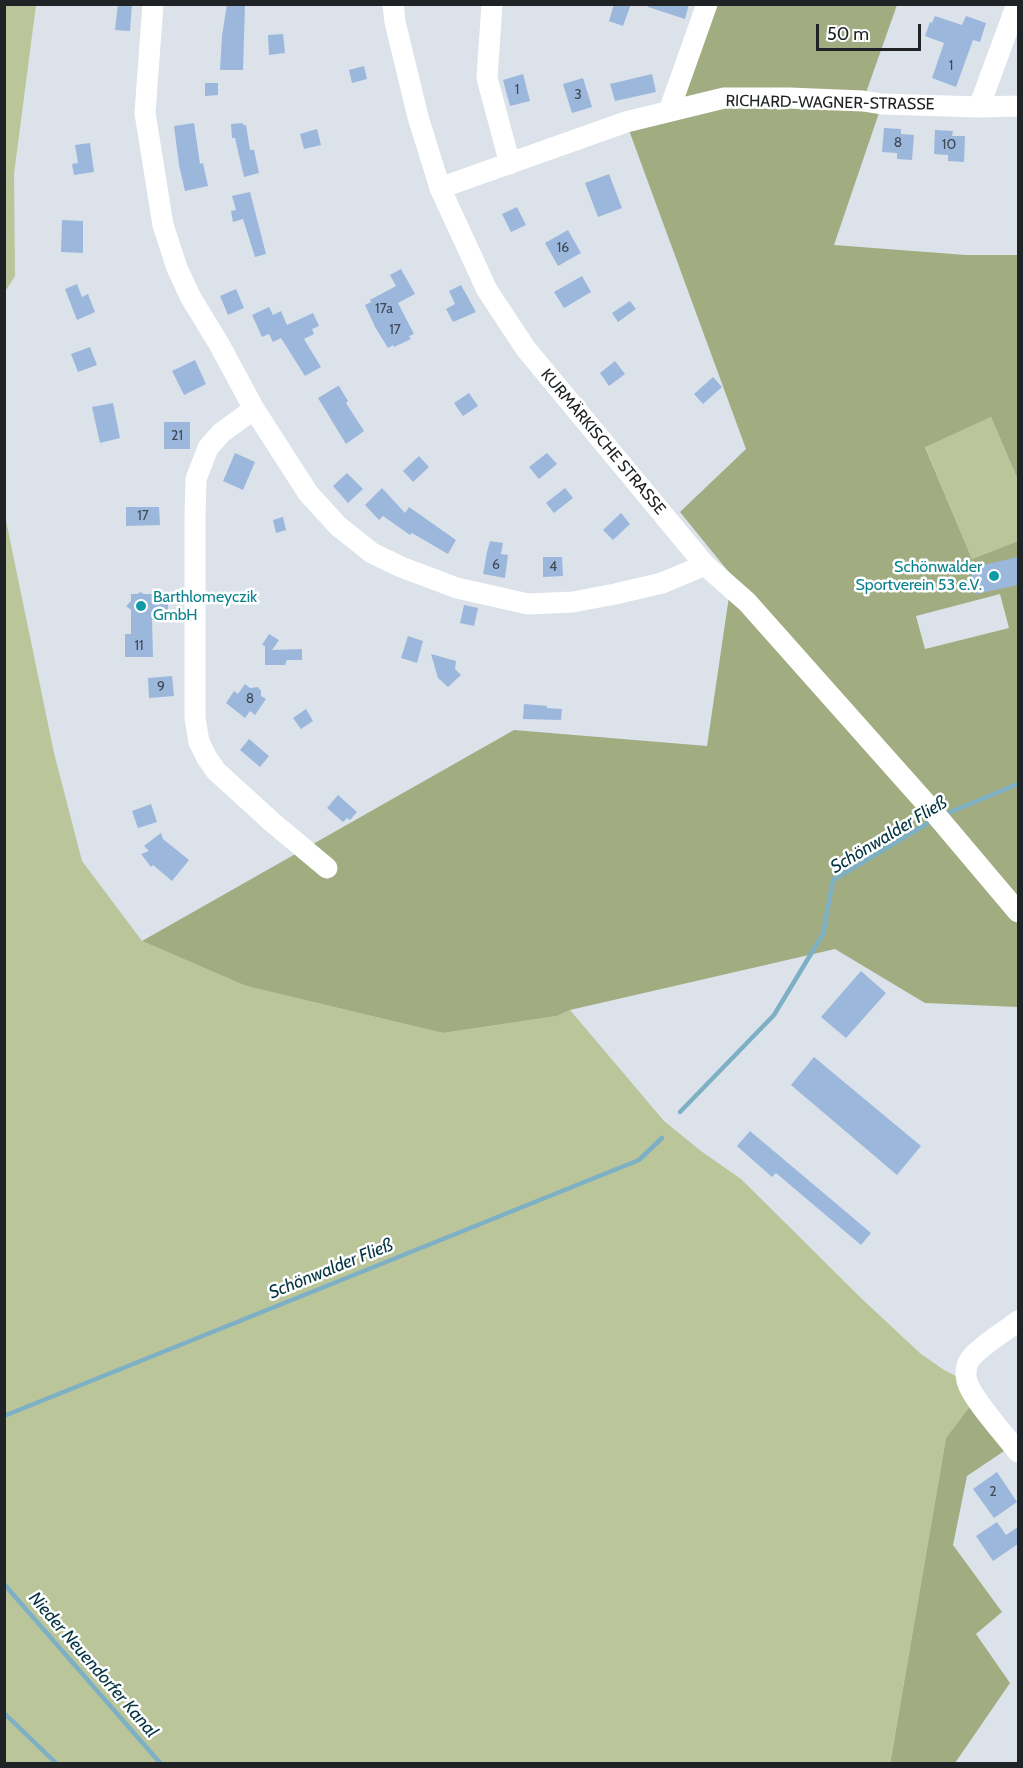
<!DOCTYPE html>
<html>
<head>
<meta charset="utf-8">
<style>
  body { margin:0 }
  #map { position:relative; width:1023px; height:1768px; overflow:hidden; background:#dbe2ea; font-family:Cabin,sans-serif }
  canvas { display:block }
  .frame { position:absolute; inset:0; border:6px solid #202326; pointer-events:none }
  .scale { position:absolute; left:816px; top:24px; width:105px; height:27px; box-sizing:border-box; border:3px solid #202326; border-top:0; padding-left:8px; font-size:18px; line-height:21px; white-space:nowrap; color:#202326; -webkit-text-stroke:4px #fff; paint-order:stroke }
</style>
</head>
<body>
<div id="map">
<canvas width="1023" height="1768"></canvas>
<div class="frame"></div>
<div class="scale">50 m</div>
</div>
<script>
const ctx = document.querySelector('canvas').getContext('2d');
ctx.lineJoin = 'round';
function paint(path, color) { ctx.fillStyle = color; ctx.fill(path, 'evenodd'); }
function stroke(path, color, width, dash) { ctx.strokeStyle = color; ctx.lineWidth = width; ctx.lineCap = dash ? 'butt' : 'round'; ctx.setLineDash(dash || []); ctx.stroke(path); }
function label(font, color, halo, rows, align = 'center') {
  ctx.font = font + ' Cabin,sans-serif'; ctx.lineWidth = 5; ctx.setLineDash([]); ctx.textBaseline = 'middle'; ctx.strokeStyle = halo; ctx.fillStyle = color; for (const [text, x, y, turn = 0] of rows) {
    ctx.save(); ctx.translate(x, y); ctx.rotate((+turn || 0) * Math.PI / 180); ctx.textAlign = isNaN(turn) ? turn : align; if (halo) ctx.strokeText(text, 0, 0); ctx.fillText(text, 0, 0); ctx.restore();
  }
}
paint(new Path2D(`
  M5 4 36 5 14 174 15 276 5 292Z
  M991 417 1018 480V541L972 559 925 446Z
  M4 511 54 753 82 861 142 941 246 986 443 1033 557 1016 570 1010 664 1121 701 1151 741 1179 862 1299 921 1354 944 1370 967 1382 976 1398 946 1438 890 1763H5Z`), '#bac59a');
paint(new Path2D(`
  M714 5H897L863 101 882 104 834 245 966 255H1018V480L991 417 925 447 972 559 1018 541V1007L925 1003 835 949 570 1010 557 1016 443 1033 246 986 142 941 514 730 707 746 732 576 680 512 746 449 626 122 669 111ZM1000 594 1009 628 925 649 916 616Z
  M976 1398 1013 1445 967 1476 953 1545 1002 1612 976 1634 1010 1683 955 1763 890 1764 946 1438Z`), '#a2ac81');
stroke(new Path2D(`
  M943 815 1018 784
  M680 1112 774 1015 823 934 833 880 933 820
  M4 1416 639 1160 662 1138
  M4 1584 161 1764
  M4 1713 57 1764`), '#7eb0c5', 4.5);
paint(new Path2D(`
  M118 4H132L130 31 115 30Z
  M227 4H245L243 70H220L222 36Z
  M614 4H631L623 26 609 21Z
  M649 4H689L685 19 648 7Z
  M935 16 962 25 966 16 986 23 980 42 973 40 956 87 932 78 944 43 925 36 930 22 932 23Z
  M283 34 285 53 269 55 268 35Z
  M364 66 367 79 352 83 349 70Z
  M523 74 530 101 510 106 503 80Z
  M652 74 656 92 615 101 610 84Z
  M583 78 592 107 572 113 563 84Z
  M205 83H218V95L205 96Z
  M194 123 200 164 203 163 208 186 185 191 179 165 174 126Z
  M243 123V125H246L250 150H254L259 173 244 177 235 138H232L231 124Z
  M884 128 901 129V134L914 135 912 160 897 159V153L882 152Z
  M317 129 321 145 304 149 300 134Z
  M935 130 953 131 952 136H965L964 162 948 161V155L934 154Z
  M90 143 94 172 74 175 72 164 78 163 75 145Z
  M609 174 622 208 598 217 585 183Z
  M250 192 266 254 255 257 243 219 233 222 231 211 236 210 232 196Z
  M517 207 526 225 511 232 502 214Z
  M62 220 83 221V253L61 252Z
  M568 230 581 253 558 266 545 243Z
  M401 269 415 294 398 303 414 334 409 336 411 339 394 347 393 345 388 348 375 327 365 305 371 302 370 300 396 286 390 275Z
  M582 276 591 292 564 308 554 292Z
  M77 284 82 297 88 294 95 312 77 320 65 289Z
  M461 285 476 312 453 322 446 309 455 304 449 291Z
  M236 289 244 308 228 315 220 296Z
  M630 301 636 309 618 322 612 313Z
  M269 307 273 315 281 311 287 325 313 313 319 326 312 329 314 334 304 339 321 367 305 376 281 338 273 342 269 334 262 337 252 315Z
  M90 347 97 365 78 372 71 354Z
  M195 360 206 384 184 395 172 371Z
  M615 361 625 374 609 386 600 373Z
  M713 377 722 387 703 404 694 394Z
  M338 386H339L348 401 346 403 364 431 346 444 318 398Z
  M469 393 478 406 463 416 454 403Z
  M113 403 120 438 100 443 92 407Z
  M164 422H190V449H164Z
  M235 453 255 462 243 490 223 481Z
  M547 453 557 464 539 479 529 467Z
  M419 456 429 467 413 482 403 471Z
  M347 473 363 489 348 503 333 486Z
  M382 488 405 513 409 507 456 540 448 554 412 533 410 535 383 516 379 520 365 505Z
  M565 488 573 498 554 513 546 503Z
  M126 507H159L160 525 126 526Z
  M621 513 630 524 613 540 603 530Z
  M283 517 286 530 276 533 273 520Z
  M490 541 503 543 501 554 508 555 505 578 483 574 487 552Z
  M543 557H562L563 576 543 577Z
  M1018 557V585L976 594 970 568Z
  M141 592 143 594H154V596L168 595V610H154V620H152L153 657H125V634H131V610L126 606 131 601V594H137Z
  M464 605 478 608 474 626 460 623Z
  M269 634 279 640 272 650 302 649V660H287L285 665H265V646L262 645Z
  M408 636 423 641 417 663 401 658Z
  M431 654 456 661 455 669 461 675 448 687 438 678Z
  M172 676 174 696 149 698 148 678Z
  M245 684 250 688 258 687 261 691V696L266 699 255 715 250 711 245 718 226 703 234 691 238 694Z
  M524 704 547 706V708L562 709 561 720 523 719Z
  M306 709 313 721 301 729 293 718Z
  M249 739 269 756 260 767 240 750Z
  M338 795 357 812 350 820 347 818 343 822 327 808Z
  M151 804 157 822 138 828 132 811Z
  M161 833 163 839 189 860 172 881 153 865 151 867 141 854 149 851 144 846Z
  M861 971 886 993 846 1038 821 1017Z
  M814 1057 921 1146 897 1175 791 1085Z
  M750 1131 871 1233 861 1245 776 1173 772 1177 737 1146Z
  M997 1472 1017 1502 994 1518 973 1489Z
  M997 1522 1006 1535 1018 1527V1544L993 1561 976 1536Z`), '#9cb7dc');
stroke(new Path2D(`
  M153 4 145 113 163 225 177 268 191 298 219 344 254 409 308 493 338 526 372 553 401 567 457 588 528 604 573 602 615 594 662 583 705 565
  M393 4 395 22 418 117 440 188 487 290 526 349 705 565 747 602 931 809 1018 912
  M492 4 487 78 510 164
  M979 107 1017 4
  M669 111 707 4
  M440 188 626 122 724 98H789L863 101 882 104 979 107 1018 106
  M254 409 221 433 208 448 196 479 195 518V718L199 742 207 758 216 771 272 822 327 868
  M1018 1321C1003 1333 983 1344 971 1358 966 1364 965 1373 967 1381 971 1398 1006 1436 1018 1452`), '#fff', 21);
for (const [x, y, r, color] of [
  [994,576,6,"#0f9aa8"],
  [141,606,6,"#0f9aa8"]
]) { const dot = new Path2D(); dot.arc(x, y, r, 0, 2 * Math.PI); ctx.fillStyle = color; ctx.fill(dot); stroke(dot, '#fff', 2); }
label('14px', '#3f4854', null, [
  ["1",951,66],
  ["1",517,90],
  ["3",578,95],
  ["8",898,143],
  ["10",949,145],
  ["16",563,248],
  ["17a",384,309],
  ["17",395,330],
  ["21",177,436],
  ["17",143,516],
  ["6",496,565],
  ["4",553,567],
  ["11",139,646],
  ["9",161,687],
  ["8",250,699],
  ["2",993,1492]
]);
label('16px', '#202326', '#fff', [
  ["RICHARD-WAGNER-STRASSE",830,103,1],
  ["KURMÄRKISCHE STRASSE",603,442,50]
]);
label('16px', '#0d838f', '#fff', [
  ["Schönwalder",982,567],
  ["Sportverein 53 e.V.",982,585],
  ["Barthlomeyczik",153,597,"left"],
  ["GmbH",153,615,"left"]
], 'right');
label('italic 18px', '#063544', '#fff', [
  ["Schönwalder Fließ",889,835,-31],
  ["Schönwalder Fließ",331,1269,-22],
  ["Nieder Neuendorfer Kanal",93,1665,49]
]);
</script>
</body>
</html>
